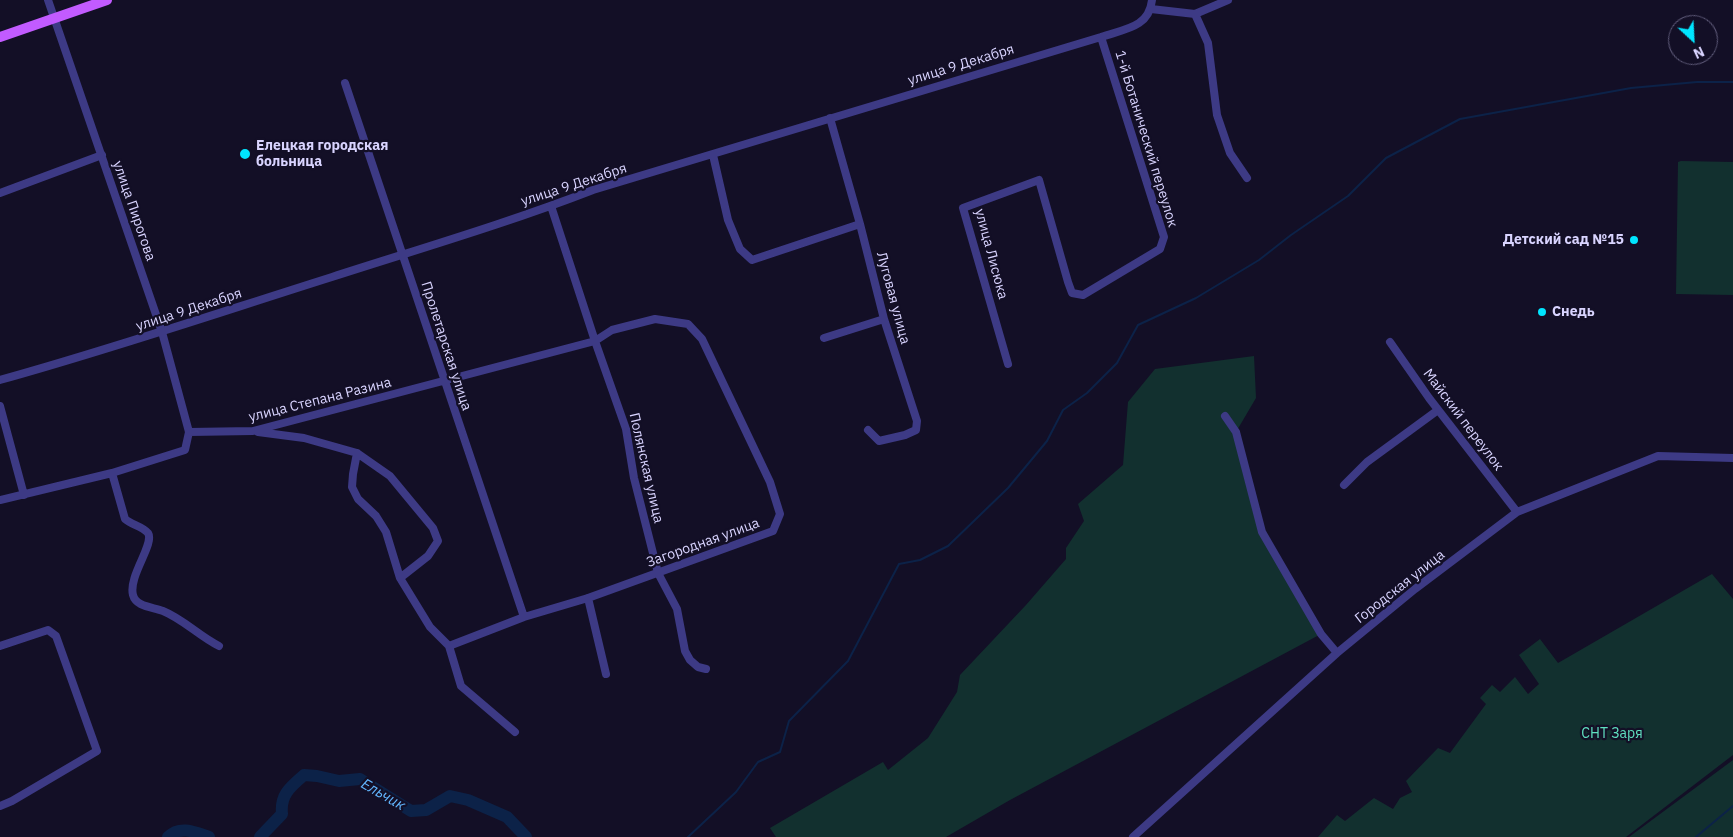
<!DOCTYPE html>
<html>
<head>
<meta charset="utf-8">
<style>
  body { margin:0 }
  #map { position:relative; width:1733px; height:837px; overflow:hidden; background:#130f26; font-family:"IBM Plex Sans",sans-serif }
  canvas { display:block }
  .north { position:absolute; left:1668px; top:15px; width:50px; height:50px; box-sizing:border-box; background:#130f26; border:1px solid #625e7d; border-radius:50%; rotate:155deg; font-size:14px; font-weight:700; line-height:20px; text-align:center; color:#d9d4ff }
  .north::after { content:''; display:block; margin:auto; width:18px; height:22px; background:#00e5ff; clip-path:polygon(50% 0,100% 100%,50% 72%,0 100%) }
</style>
</head>
<body>
<div id="map">
<canvas width="1733" height="837"></canvas>
<div class="north">N</div>
</div>
<script>
const ctx = document.querySelector('canvas').getContext('2d');
ctx.lineJoin = 'round';
function paint(path, color) { ctx.fillStyle = color; ctx.fill(path, 'evenodd'); }
function stroke(path, color, width, dash) { ctx.strokeStyle = color; ctx.lineWidth = width; ctx.lineCap = dash ? 'butt' : 'round'; ctx.setLineDash(dash || []); ctx.stroke(path); }
function label(font, color, halo, rows, align = 'center') {
  ctx.font = font + ' "IBM Plex Sans",sans-serif'; ctx.lineWidth = 4.5; ctx.setLineDash([]); ctx.textBaseline = 'middle'; ctx.strokeStyle = halo; ctx.fillStyle = color; for (const [text, x, y, turn = 0] of rows) {
    ctx.save(); ctx.translate(x, y); ctx.rotate((+turn || 0) * Math.PI / 180); ctx.textAlign = isNaN(turn) ? turn : align; if (halo) ctx.strokeText(text, 0, 0); ctx.fillText(text, 0, 0); ctx.restore();
  }
}
paint(new Path2D(`
  M1681 161 1733 162V295L1676 294 1678 162Z
  M1254 356 1256 398 1236 432 1259 522 1321 634 1010 800 946 837H776L770 828 883 762 888 770 928 738 957 692 960 675 1026 605 1066 559V548L1084 521 1078 504 1123 465 1128 402 1155 369Z
  M1712 574 1733 599V755L1626 837H1318L1337 815 1345 821 1374 798 1393 809 1400 798 1412 792 1406 781 1438 748 1450 753 1486 704 1480 698 1492 685 1500 692 1515 677 1528 694 1539 684 1519 655 1540 639 1558 663Z
  M1733 760V837H1629Z`), '#12302f');
stroke(new Path2D(`
  M688 837 736 792 758 762 780 752 789 721 848 661 899 564 920 560 948 546 1008 488 1047 441 1063 410 1087 393 1117 363 1138 325 1196 298 1259 260 1291 235 1348 196 1386 158 1460 119 1631 88 1697 82H1733
  M1696 837 1733 806`), '#0c2248', 2);
stroke(new Path2D(`
  M168 837C180 825 195 832 209 837
  M260 837 282 814C280 795 290 787 304 775L317 776 339 781 360 779 411 811 426 810 450 796 468 800 507 817 526 837`), '#0c2248', 12);
stroke(new Path2D(`
  M48 0 162 332 189 432
  M1151 9 1195 14 1228 0
  M1195 14 1208 43 1217 115 1230 153 1247 178
  M345 83 524 617
  M830 118 860 224 884 319 917 421 916 430 905 435 879 441 868 430
  M713 155 728 220 740 249 752 260 860 224
  M0 193 102 155
  M551 206 595 341 626 429 634 478 658 573 677 609 685 651 690 660 698 667 706 669
  M824 338 884 319
  M1390 342 1429 398 1517 512
  M1008 364 963 208 1039 180 1068 282 1072 293 1083 295 1160 249 1164 237 1101 37
  M0 380C112 349 221 312 332 277 419 249 508 223 593 190L1101 37C1124 29 1149 28 1152 0
  M0 406 24 495
  M1225 416 1236 432 1262 532 1321 634 1337 653
  M258 432 304 438 357 453 390 476 433 528 438 541 428 556 400 578 430 627 449 646 461 686 515 732
  M357 453 353 474 352 487 358 499 376 516 386 532 400 578
  M112 473 125 519C132 525 142 526 148 533 155 544 128 576 133 595 136 607 153 607 163 611 183 619 199 636 219 646
  M1344 485 1367 462 1438 410
  M0 500 112 473 185 450 189 432 253 431 595 341 612 330 655 319 688 324 702 339 770 482 780 514 773 531 588 598 524 617 449 646
  M588 598 606 674
  M0 646 48 630 56 636 97 751 12 801 0 806
  M1133 837 1337 653 1415 589 1517 512 1658 456 1733 458`), '#3d3a85', 8);
stroke(new Path2D(`
  M0 37 107 0`), '#c25bff', 10);
for (const [x, y, r, color] of [
  [245,154,6,"#00e5ff"],
  [1634,240,5,"#00e5ff"],
  [1542,312,5,"#00e5ff"]
]) { const dot = new Path2D(); dot.arc(x, y, r, 0, 2 * Math.PI); ctx.fillStyle = color; ctx.fill(dot); stroke(dot, '#130f26', 2); }
label('14px', '#d9d4ff', '#130f26', [
  ["улица 9 Декабря",961,65,-17],
  ["1-й Ботанический переулок",1146,139,73],
  ["улица 9 Декабря",574,185,-18],
  ["улица Пирогова",134,211,71],
  ["улица Лисюка",991,254,75],
  ["Луговая улица",893,298,75],
  ["улица 9 Декабря",189,310,-18],
  ["Пролетарская улица",446,346,72],
  ["улица Степана Разина",320,400,-14],
  ["Майский переулок",1463,420,53],
  ["Полянская улица",646,468,77],
  ["Загородная улица",703,543,-20],
  ["Городская улица",1400,587,-38]
]);
label('bold 14px', '#d9d4ff', '#130f26', [
  ["Елецкая городская",256,146],
  ["больница",256,162],
  ["Детский сад №15",1624,240,"right"],
  ["Снедь",1552,312]
], 'left');
label('14px', '#5fe0c0', '#130f26', [
  ["СНТ Заря",1612,734]
]);
label('italic 15px', '#62b6ff', '#130f26', [
  ["Ельчик",383,795,30]
]);
</script>
</body>
</html>
